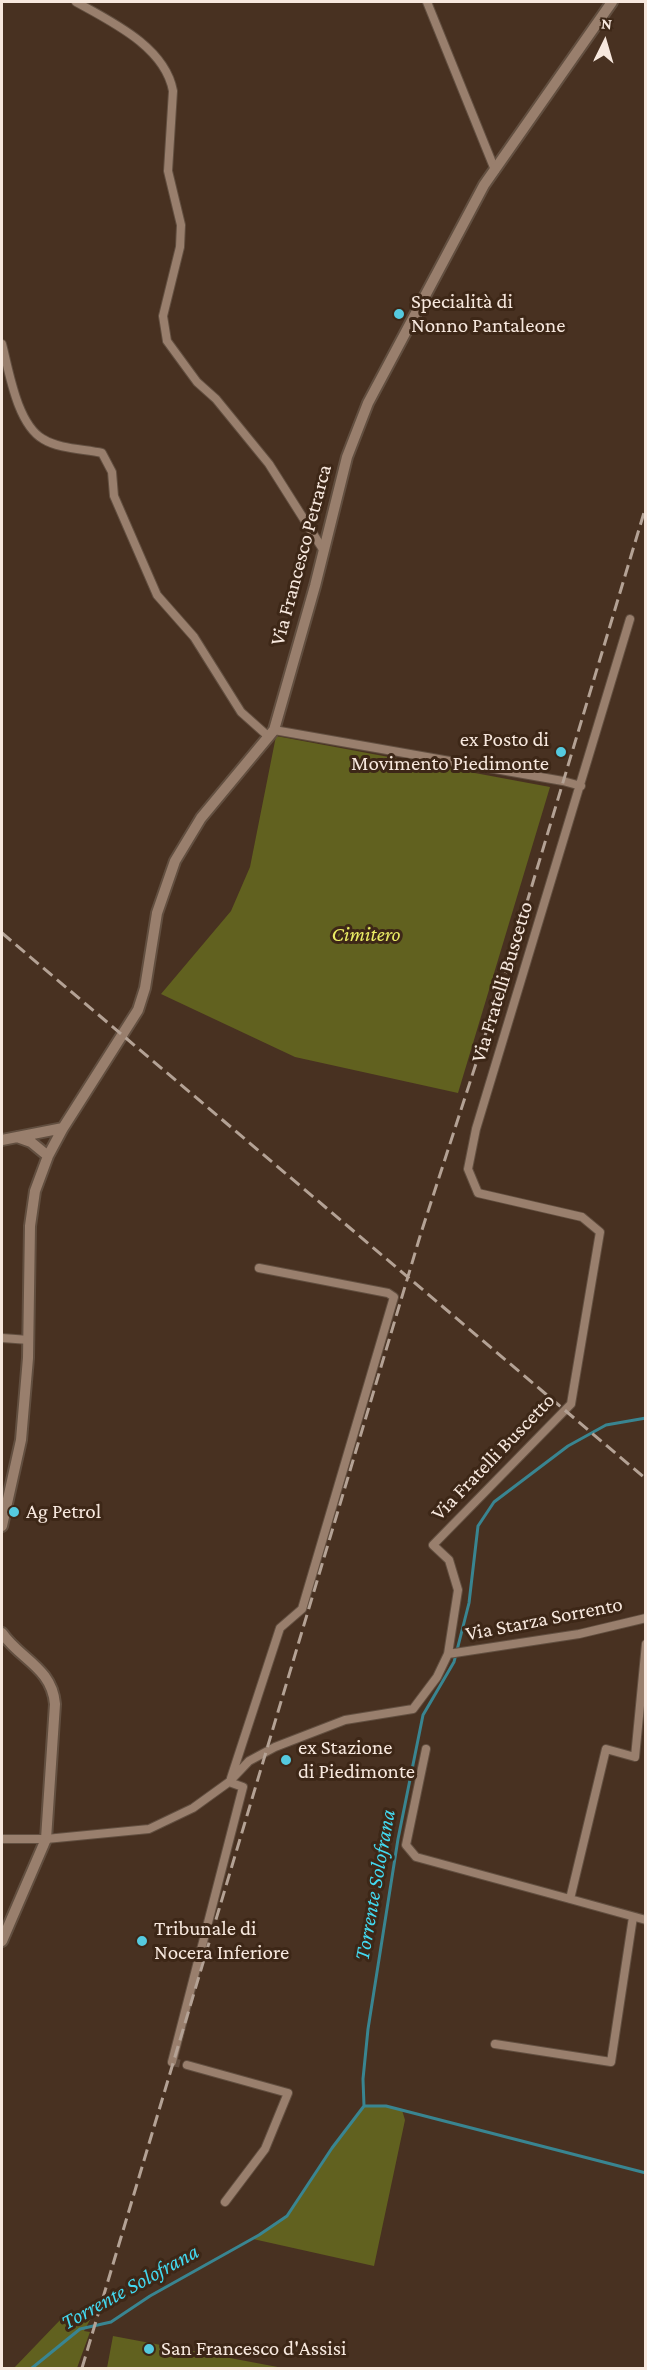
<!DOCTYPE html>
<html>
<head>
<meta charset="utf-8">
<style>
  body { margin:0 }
  #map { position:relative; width:647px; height:2370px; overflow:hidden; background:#483121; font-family:"Crimson Pro",serif }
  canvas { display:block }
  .frame { position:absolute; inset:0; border:3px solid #f7e8de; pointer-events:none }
  .north { position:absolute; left:575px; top:12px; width:60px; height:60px; -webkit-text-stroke:4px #3d2717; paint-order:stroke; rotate:5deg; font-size:16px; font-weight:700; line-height:24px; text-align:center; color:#f7e8de }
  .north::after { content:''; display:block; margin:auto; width:21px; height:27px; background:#f7e8de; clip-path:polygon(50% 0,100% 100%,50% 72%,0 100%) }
</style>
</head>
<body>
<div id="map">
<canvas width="647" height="2370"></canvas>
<div class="frame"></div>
<div class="north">N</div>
</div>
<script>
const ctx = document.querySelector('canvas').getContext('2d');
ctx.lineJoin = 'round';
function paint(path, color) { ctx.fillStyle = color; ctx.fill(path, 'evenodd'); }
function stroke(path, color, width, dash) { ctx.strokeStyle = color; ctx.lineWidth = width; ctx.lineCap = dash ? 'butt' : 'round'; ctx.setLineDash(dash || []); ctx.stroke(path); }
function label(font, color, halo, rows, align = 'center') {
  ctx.font = font + ' "Crimson Pro",serif'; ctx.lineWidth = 6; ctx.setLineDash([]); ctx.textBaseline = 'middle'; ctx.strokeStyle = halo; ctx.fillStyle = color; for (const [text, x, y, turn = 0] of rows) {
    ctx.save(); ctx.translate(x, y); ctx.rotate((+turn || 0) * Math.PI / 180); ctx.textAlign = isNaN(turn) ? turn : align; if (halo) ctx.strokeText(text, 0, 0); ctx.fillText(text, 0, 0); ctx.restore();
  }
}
paint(new Path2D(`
  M276 736 550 787 458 1093 295 1057 161 994 231 911 250 867Z
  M364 2106H386L402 2110 405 2120 374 2266 253 2239 287 2216 332 2148Z
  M62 2318 90 2320 84 2331 90 2332 77 2368H14Z
  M113 2336 283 2368H107Z`), '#61611f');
stroke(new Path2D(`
  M364 2106 363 2079 368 2029 398 1839 423 1715 454 1662 469 1603 478 1526 494 1502 568 1446 606 1425 646 1418
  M32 2368 80 2329 111 2322 150 2296 259 2235 287 2216 332 2148 364 2106H386L646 2173`), '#398591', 3);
stroke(new Path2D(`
  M172 2062 187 2065`), '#624c3d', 8, [8, 4]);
const street = new Path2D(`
  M76 2C112 22 165 47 173 91L168 171 181 225 180 247 163 316 167 341 197 382 216 399 269 464 324 551
  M427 2 495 170
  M2 344C9 371 17 424 43 439 59 449 84 449 102 453L112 472 114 496 157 595 194 637 241 712 269 737
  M274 730 563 781 581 786
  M2 1338 29 1340
  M646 1644 635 1757 606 1749 570 1899 646 1920
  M448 1654 579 1634 646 1618
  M426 1749 406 1845 416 1857 570 1899
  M231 1778 280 1628 302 1609 394 1297 388 1293 259 1268
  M2 1839H46L149 1829 193 1808 229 1782 249 1761 275 1747 345 1720 413 1709 437 1677 448 1654 458 1590 449 1560 433 1545 571 1404 600 1232 582 1217 478 1193 468 1169 476 1129 630 619
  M495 2044 611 2062 633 1917
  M172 2062 243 1787 229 1782
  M187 2065 288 2093 265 2149 225 2202`);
const secondary = new Path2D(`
  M17 1137 31 1142 48 1156
  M2 1140 63 1128
  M2 1526 21 1440 28 1358 30 1226 35 1191 48 1156 63 1128 138 1010 145 988 157 913 175 861 201 818 274 730 315 586 347 457 368 403 484 185 612 2
  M2 1633C20 1659 52 1668 55 1704L46 1839 2 1941`);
stroke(street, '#624f40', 10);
stroke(secondary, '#624f40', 14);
stroke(street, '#997f6d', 8);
stroke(secondary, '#997f6d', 10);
stroke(new Path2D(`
  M2 933 646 1479
  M82 2368 421 1233 509 962 646 506`), '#b4a295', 3, [12, 6]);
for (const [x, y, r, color] of [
  [399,314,6,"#55cadf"],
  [561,752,6,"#55cadf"],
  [14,1512,6,"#55cadf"],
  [286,1760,6,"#55cadf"],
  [142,1941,6,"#55cadf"],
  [149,2349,6,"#55cadf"]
]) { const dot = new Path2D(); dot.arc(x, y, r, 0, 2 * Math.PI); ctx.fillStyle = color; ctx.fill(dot); stroke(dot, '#3d2717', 2); }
label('21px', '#f7e8de', '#3d2717', [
  ["Specialità di",411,302],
  ["Nonno Pantaleone",411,326],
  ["ex Posto di",549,740,"right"],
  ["Movimento Piedimonte",549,764,"right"],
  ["Ag Petrol",26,1512],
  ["ex Stazione",298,1748],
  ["di Piedimonte",298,1772],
  ["Tribunale di",154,1929],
  ["Nocera Inferiore",154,1953],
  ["San Francesco d'Assisi",161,2349]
], 'left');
label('21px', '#f7e8de', '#3d2717', [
  ["Via Francesco Petrarca",301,555,-75],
  ["Via Fratelli Buscetto",502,982,-73],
  ["Via Fratelli Buscetto",493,1457,-46],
  ["Via Starza Sorrento",544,1619,-11]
]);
label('italic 21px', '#ebed65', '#3d2717', [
  ["Cimitero",366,935]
]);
label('italic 22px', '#43d9f0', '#3d2717', [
  ["Torrente Solofrana",375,1885,-80],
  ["Torrente Solofrana",130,2287,-29]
]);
</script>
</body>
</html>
